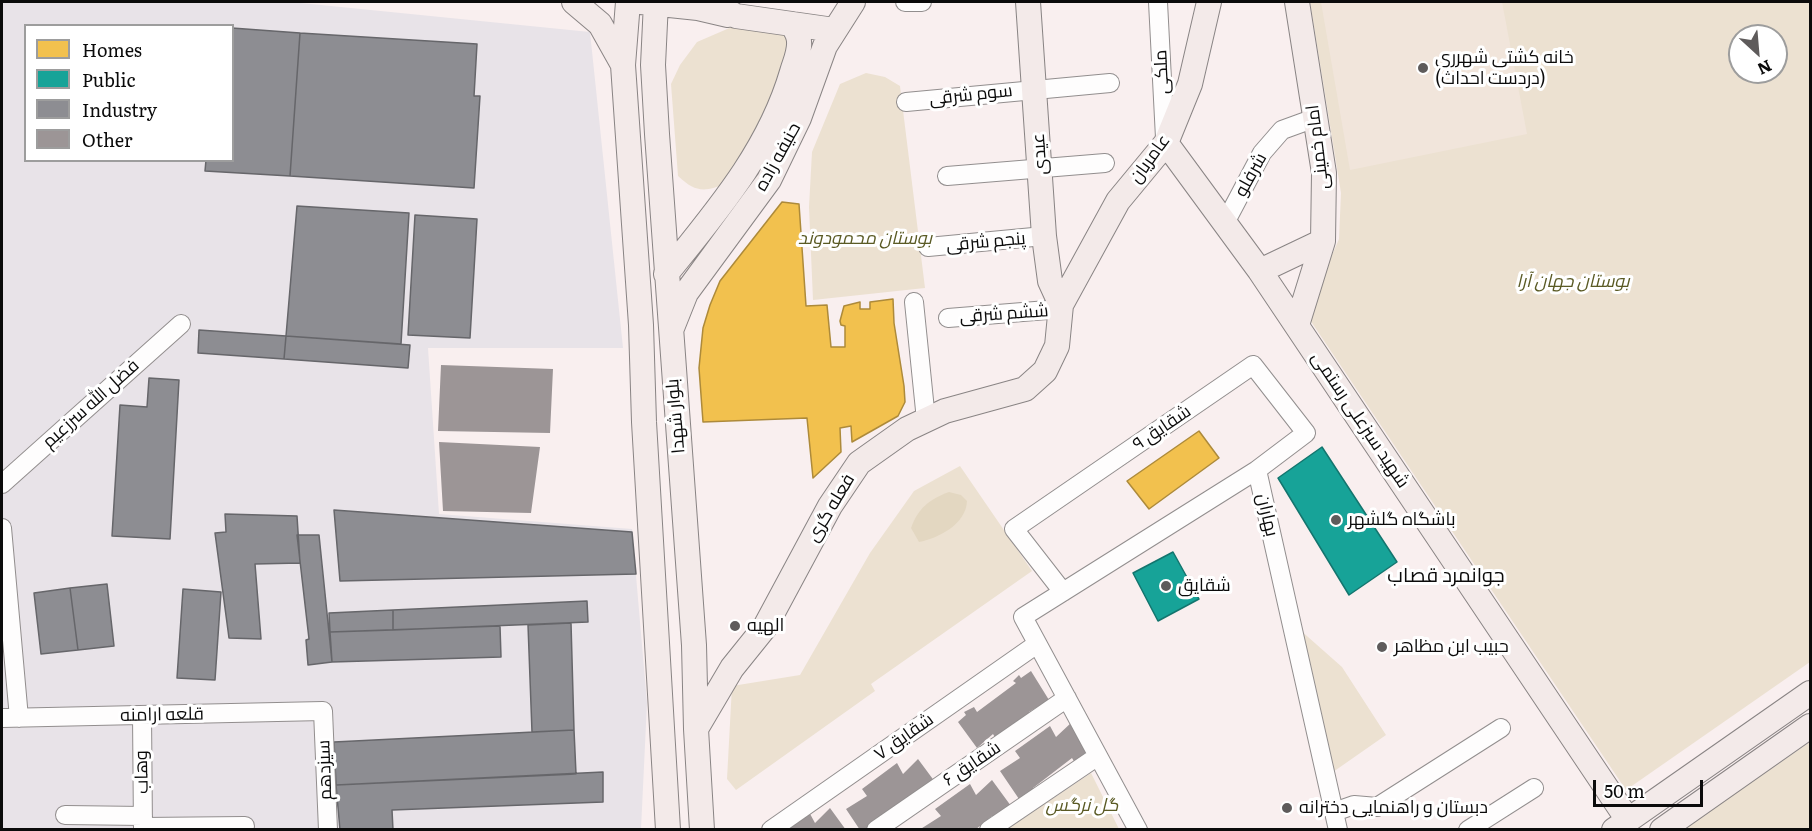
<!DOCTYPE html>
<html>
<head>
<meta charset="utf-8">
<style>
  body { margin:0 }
  #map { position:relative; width:1812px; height:831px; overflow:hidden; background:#f9efef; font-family:Literata,serif }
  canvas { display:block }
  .frame { position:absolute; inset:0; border:3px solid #0b0b0b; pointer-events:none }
  .legend { position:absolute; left:24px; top:24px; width:210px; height:138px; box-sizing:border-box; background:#fff; border:2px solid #9d9d9d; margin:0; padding:8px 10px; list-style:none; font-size:18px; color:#0b0b0b }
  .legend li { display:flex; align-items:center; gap:12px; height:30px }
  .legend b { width:30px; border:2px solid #9d9d9d }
  .north { position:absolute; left:1728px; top:24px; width:60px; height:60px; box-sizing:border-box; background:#fff; border:2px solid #9d9d9d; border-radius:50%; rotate:154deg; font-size:16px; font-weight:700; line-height:24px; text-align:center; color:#0b0b0b }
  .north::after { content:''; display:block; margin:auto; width:21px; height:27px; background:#5e5b5b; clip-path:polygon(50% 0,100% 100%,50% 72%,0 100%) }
  .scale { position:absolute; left:1593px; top:780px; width:110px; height:27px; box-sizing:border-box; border:3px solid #0b0b0b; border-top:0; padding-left:8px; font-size:18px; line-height:21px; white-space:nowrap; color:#0b0b0b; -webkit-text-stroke:4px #fff; paint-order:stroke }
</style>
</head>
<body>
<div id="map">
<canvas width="1812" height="831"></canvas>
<div class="frame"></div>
<ul class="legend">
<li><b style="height:16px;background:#f2c14e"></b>Homes</li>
<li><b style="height:16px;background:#17a398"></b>Public</li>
<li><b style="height:16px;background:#8d8d92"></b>Industry</li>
<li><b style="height:16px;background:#9c9596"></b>Other</li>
</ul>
<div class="north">N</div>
<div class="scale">50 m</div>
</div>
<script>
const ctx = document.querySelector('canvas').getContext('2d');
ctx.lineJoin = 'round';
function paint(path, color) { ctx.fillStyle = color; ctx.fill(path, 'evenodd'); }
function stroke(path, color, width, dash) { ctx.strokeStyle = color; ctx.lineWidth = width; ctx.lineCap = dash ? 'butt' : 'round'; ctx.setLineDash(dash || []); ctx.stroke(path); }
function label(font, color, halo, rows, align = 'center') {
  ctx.font = font + ' Literata,Cairo,serif'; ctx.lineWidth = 6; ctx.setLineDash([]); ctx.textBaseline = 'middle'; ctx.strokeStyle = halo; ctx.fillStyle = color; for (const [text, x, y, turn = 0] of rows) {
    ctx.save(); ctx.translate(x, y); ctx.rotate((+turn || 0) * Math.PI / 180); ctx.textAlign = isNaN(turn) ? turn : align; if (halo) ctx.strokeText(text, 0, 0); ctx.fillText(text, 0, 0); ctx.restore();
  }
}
paint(new Path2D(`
  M2 2H291L590 32 623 348H428L439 514 632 529 647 703 641 829 2 830ZM26 26H232V160H26Z`), '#e8e3e8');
paint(new Path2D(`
  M1310 2H1810V662L1626 790 1310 320 1317 289 1339 239 1341 193ZM1740 36H1776V72H1740Z
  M741 23 781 27 792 50 768 115 727 183C705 192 696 193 678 176L671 84 680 65 697 42Z
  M866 73 885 77 900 86 925 288 813 300 809 207 812 152 840 84Z
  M960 466 1032 571 871 684 875 691 736 790 727 779 732 686 800 675 870 553 914 491Z
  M1299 629 1342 667 1386 735 1333 772Z
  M1810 742V829L1683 830Z
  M1091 773 1119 829H1007Z`), '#ece1d1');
paint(new Path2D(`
  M949 492 961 495 967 501C966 524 939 538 919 542L911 528C918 508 930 499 949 492Z`), '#e3d7c1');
paint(new Path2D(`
  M1321 2H1502L1527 134 1350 170Z`), '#f1e5db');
const homes = new Path2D(`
  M782 202 799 204 806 306 827 305 831 347H845V326L841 325 840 321 844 306 860 302V309H870V302L893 299 894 323 904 386 905 402 898 416 852 442 851 426 840 428 841 452 813 478 807 418 703 422 699 368 703 328 710 305 720 281Z
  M1199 431 1219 458 1149 509 1127 481Z`);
paint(homes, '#f2c14e');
stroke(homes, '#ad8a3a', 1.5);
const public = new Path2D(`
  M1322 447 1397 562 1349 595 1278 478Z
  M1173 552 1199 599 1158 621 1133 573Z`);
paint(public, '#17a398');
stroke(public, '#13756e', 1.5);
const industry = new Path2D(`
  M232 28 300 33 290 176 205 171 206 160H232Z
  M300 33 477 44 474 96H480L474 188 290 176Z
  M297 206 409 213 401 344 286 336Z
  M415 215 477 219 470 338 408 335Z
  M199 330 286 336 284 359 198 353Z
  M286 336 410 345 408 368 284 359Z
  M149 378 179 380 170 539 112 536 120 405 147 407Z
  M334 510 632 532 636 574 340 581Z
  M225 514 297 516 300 563 255 564 261 639 229 638 215 533 226 532Z
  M297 535H319L332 662 308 665 306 640 309 639Z
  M107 584 114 646 78 650 70 588Z
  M70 588 78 650 41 654 34 593Z
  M183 589 221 592 215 680 177 678Z
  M587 601 588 622 393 630V610Z
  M393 610V630L330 632 329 613Z
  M571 623 574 730 532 732 528 625Z
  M500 626 501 657 332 662 330 632Z
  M574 730 576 774 336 785 334 742Z
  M603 772V802L392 810 393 830H340L336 785Z`);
paint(industry, '#8d8d92');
stroke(industry, '#66666a', 1.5);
paint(new Path2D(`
  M441 365 553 369 550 433 438 431Z
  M439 442 540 447 531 513 443 511Z
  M1031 671 1049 700 1029 712 1034 719 999 744 993 734 977 748 958 722 966 715 964 712 974 707 977 712 1016 683 1013 681 1019 675 1021 678Z
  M1072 722 1091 748 1083 755 1085 758 1075 763 1072 758 1033 788 1036 789 1031 795 1028 792 1019 799 1000 771 1020 758 1015 751 1050 726 1056 737Z
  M918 759 938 786 880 830H860L846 809 867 796 862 789 897 763 903 774Z
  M992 780 1011 806 996 821 992 816 975 830H919L941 816 935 809 970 784 976 795Z
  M830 808 846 830H785L809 812 815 823Z`), '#9c9596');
const street = new Path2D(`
  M905 2H922
  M1158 2 1165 138
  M906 102 1110 83
  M947 176 1105 163
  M1225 223 1262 153 1282 130 1315 118
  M928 247 1044 236
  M914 302 926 420
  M948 318 1060 309
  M2 484 181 324
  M2 528 19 718
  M1063 592 1014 529 1253 365 1306 433 1257 470
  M142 715 143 830
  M2 718 323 711 328 830
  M1334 812 1354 805 1377 807 1501 728
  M65 815 143 816
  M143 827 245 826
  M771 830 1037 644
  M876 830 1067 698
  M989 830 1098 756
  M1138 830 1023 617 1257 470 1338 830
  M1468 830 1534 788`);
const secondary = new Path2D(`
  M574 2 600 24 623 65
  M628 2 623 65 641 325 644 422 668 830
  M641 2 698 8 728 15
  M656 2 653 65 657 134 694 645 696 729 702 830
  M712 2 736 16 834 30
  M1028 2 1044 236 1050 281 1061 305
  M1166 143 1260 271 1628 820
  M1260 271 1323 241
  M666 274C716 212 769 151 792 72 795 61 802 48 798 36 797 32 794 28 792 24
  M1297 325 1323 241 1324 173 1297 2
  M672 328 686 293 769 180 799 118 825 46 853 2
  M696 729 732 668 765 627 830 506 859 463 907 429 945 411 1025 389 1045 371 1057 346 1061 305 1118 201 1166 143 1190 84 1209 2
  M1614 830 1810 693
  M1662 830 1810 726`);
stroke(street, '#928e8e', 20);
stroke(secondary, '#898484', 26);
stroke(street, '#fefdfd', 18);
stroke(secondary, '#f3eae9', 24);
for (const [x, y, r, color] of [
  [1423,68,6,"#5e5b5b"],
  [1336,520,6,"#5e5b5b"],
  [1166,586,6,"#5e5b5b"],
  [735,626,6,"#5e5b5b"],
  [1382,647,6,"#5e5b5b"],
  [1287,808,6,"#5e5b5b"]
]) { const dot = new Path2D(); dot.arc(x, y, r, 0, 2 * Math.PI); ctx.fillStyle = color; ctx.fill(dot); stroke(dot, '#fff', 2); }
label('18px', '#0b0b0b', '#fff', [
  ["خانه کشتی شهرری",1435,58],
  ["(دردست احداث)",1435,79],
  ["باشگاه گلشهر",1348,520],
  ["شقایق",1178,586],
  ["الهیه",747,626],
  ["حبیب ابن مظاهر",1394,647],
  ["دبستان و راهنمایی دخترانه",1299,808]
], 'left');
label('18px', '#0b0b0b', '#fff', [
  ["ملکی",1162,72,-93],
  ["سوم شرقی",971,95,-6],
  ["امام خمینی",1318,147,-97],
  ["عیدی",1040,154,-94],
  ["حنیفه زاده",778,157,-61],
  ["عامریان",1150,159,-54],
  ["شرفلو",1251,175,-61],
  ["پنجم شرقی",986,242,-5],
  ["ششم شرقی",1004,314,-4],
  ["فضل الله سرزعیم",91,404,-42],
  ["بلوار شهدا",676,416,-95],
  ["شهید سبزعلی رستمی",1360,420,56],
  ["شقایق ۹",1162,428,-34],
  ["فعله گری",831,508,-59],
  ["بهاران",1267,515,77],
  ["قلعه ارامنه",162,715,-1],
  ["شقایق ۷",904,737,-35],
  ["شقایق ۶",972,764,-34],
  ["سیزدهم",325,770,-92],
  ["وهاب",142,772,-91]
]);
label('italic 18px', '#5a5a24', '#fff', [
  ["بوستان محمودوند",865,239],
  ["بوستان جهان آرا",1573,282],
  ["گل نرگس",1082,806]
]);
label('20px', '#0b0b0b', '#fff', [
  ["جوانمرد قصاب",1446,576]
]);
</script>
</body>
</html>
